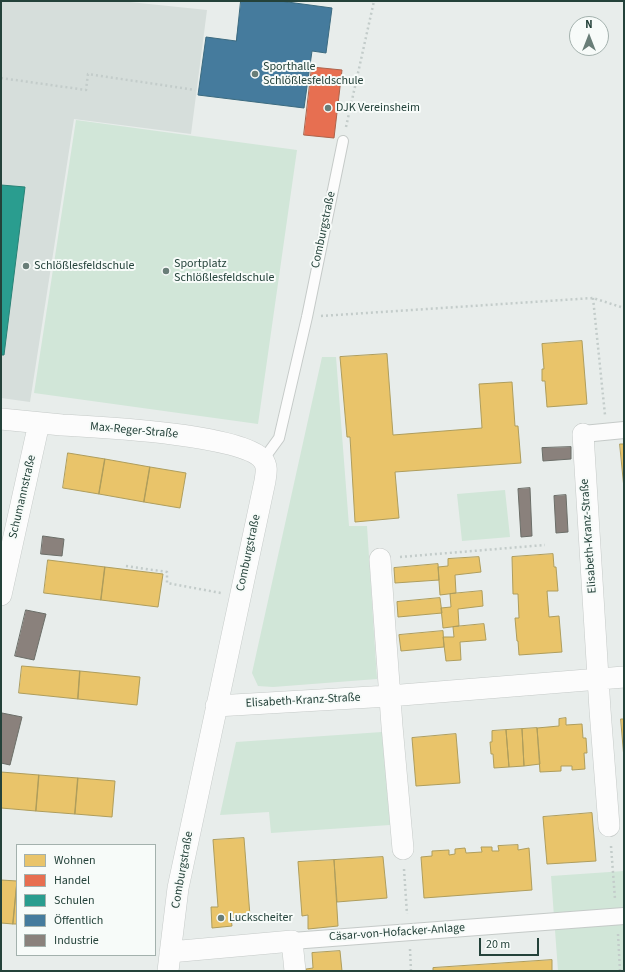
<!DOCTYPE html>
<html>
<head>
<meta charset="utf-8">
<style>
  body { margin:0 }
  #map { position:relative; width:625px; height:972px; overflow:hidden; background:#e8edeb; font-family:"Source Sans 3",sans-serif }
  canvas { display:block }
  .frame { position:absolute; inset:0; border:2px solid #24423a; pointer-events:none }
  .legend { position:absolute; left:16px; top:844px; width:140px; height:112px; box-sizing:border-box; background:#f7fbf9; border:1px solid #a3b1ad; margin:0; padding:5px 7px; list-style:none; font-size:12px; color:#24423a }
  .legend li { display:flex; align-items:center; gap:8px; height:20px }
  .legend b { width:20px; border:1px solid #a3b1ad }
  .north { position:absolute; left:569px; top:16px; width:40px; height:40px; box-sizing:border-box; background:#f7fbf9; border:1px solid #a3b1ad; border-radius:50%; rotate:0deg; font-size:11px; font-weight:700; line-height:16px; text-align:center; color:#24423a }
  .north::after { content:''; display:block; margin:auto; width:14px; height:18px; background:#697e78; clip-path:polygon(50% 0,100% 100%,50% 72%,0 100%) }
  .scale { position:absolute; left:479px; top:938px; width:60px; height:18px; box-sizing:border-box; border:2px solid #24423a; border-top:0; padding-left:5px; font-size:12px; line-height:14px; white-space:nowrap; color:#24423a; -webkit-text-stroke:3px #f7fbf9; paint-order:stroke }
</style>
</head>
<body>
<div id="map">
<canvas width="625" height="972"></canvas>
<div class="frame"></div>
<ul class="legend">
<li><b style="height:11px;background:#e9c46a"></b>Wohnen</li>
<li><b style="height:11px;background:#e76f51"></b>Handel</li>
<li><b style="height:11px;background:#2a9d8f"></b>Schulen</li>
<li><b style="height:11px;background:#457b9d"></b>Öffentlich</li>
<li><b style="height:11px;background:#8a817c"></b>Industrie</li>
</ul>
<div class="north">N</div>
<div class="scale">20 m</div>
</div>
<script>
const ctx = document.querySelector('canvas').getContext('2d');
ctx.lineJoin = 'round';
function paint(path, color) { ctx.fillStyle = color; ctx.fill(path, 'evenodd'); }
function stroke(path, color, width, dash) { ctx.strokeStyle = color; ctx.lineWidth = width; ctx.lineCap = dash ? 'butt' : 'round'; ctx.setLineDash(dash || []); ctx.stroke(path); }
function label(font, color, halo, rows, align = 'center') {
  ctx.font = font + ' "Source Sans 3",sans-serif'; ctx.lineWidth = 4; ctx.setLineDash([]); ctx.textBaseline = 'middle'; ctx.strokeStyle = halo; ctx.fillStyle = color; for (const [text, x, y, turn = 0] of rows) {
    ctx.save(); ctx.translate(x, y); ctx.rotate((+turn || 0) * Math.PI / 180); ctx.textAlign = isNaN(turn) ? turn : align; if (halo) ctx.strokeText(text, 0, 0); ctx.fillText(text, 0, 0); ctx.restore();
  }
}
paint(new Path2D(`
  M1 1H120L207 10 191 134 74 119 30 402 1 398Z`), '#d6dedb');
paint(new Path2D(`
  M76 120 297 150 258 424 34 393Z
  M322 357H336L349 526H367L377 679 273 687 258 686 252 673Z
  M505 490 510 537 462 541 457 494Z
  M382 732 390 825 271 833 269 812 220 815 236 742Z
  M624 871V971H558L551 876Z`), '#d1e6d8');
const homes = new Path2D(`
  M582 341 587 404 547 407 545 381H542V369H544L542 344Z
  M387 354 393 435 482 428 479 384 512 382 515 426H518L521 463 395 472 399 518 355 522 350 437H347L340 357Z
  M620 444H624V488Z
  M68 453 105 459 99 494 63 488Z
  M105 459 150 467 144 502 99 494Z
  M150 467 186 473 180 508 144 502Z
  M553 554 554 567H556L558 591H547L549 617 559 616 562 652 519 655 518 641H517L515 618H519L518 594H513L512 557Z
  M479 557 481 572 455 575 456 593 440 595 438 567 448 566V559Z
  M48 560 105 567 101 600 44 593Z
  M438 564 439 580 395 583 394 568Z
  M105 567 163 574 158 607 101 600Z
  M482 591 483 606 458 609 459 626 443 628 441 608 451 607 450 594Z
  M440 598 442 613 398 617 397 602Z
  M484 624 486 640 460 642 461 660 446 661 443 637H454L453 627Z
  M443 631 444 647 401 651 399 635Z
  M22 666 80 671 78 699 19 693Z
  M80 671 140 677 137 705 78 699Z
  M566 718V725L582 724 583 738H586L587 753H584L585 769 572 770V766H561V771L540 772 537 728 559 726V719Z
  M621 719H624V758Z
  M537 728 540 764 524 766 522 729Z
  M522 729 524 766 509 767 506 730Z
  M506 730 509 767 494 768 493 754H491L490 742H492V731Z
  M456 734 460 783 416 786 412 738Z
  M1 772 39 775 36 811 1 808Z
  M39 775 78 778 75 814 36 811Z
  M78 778 115 781 112 817 75 814Z
  M592 813 596 861 547 864 543 817Z
  M244 838 250 916 231 918 232 926 212 928 211 907H218L213 840Z
  M518 845V850L529 848 532 890 424 898 421 857 432 856V851L449 850V855L455 854V849L465 848 466 853 482 852 481 847H492V851H499L498 846Z
  M383 857 387 898 337 902 334 860Z
  M334 860 338 926 308 929V915L302 916 298 862Z
  M1 880 17 881 13 924 1 923Z
  M17 881V924H13Z
  M340 951 342 971H306V969L313 968 312 953Z
  M552 960V971H433V968Z`);
paint(homes, '#e9c46a');
stroke(homes, '#ae9d5c', 1);
const shops = new Path2D(`
  M312 67 342 70 334 138 304 135Z`);
paint(shops, '#e76f51');
stroke(shops, '#ac624a', 1);
const schools = new Path2D(`
  M1 185 25 187 4 355H1Z`);
paint(schools, '#2a9d8f');
stroke(schools, '#288276', 1);
const public = new Path2D(`
  M241 1H280L332 8 326 53 312 51 304 108 198 95 206 37 236 41Z`);
paint(public, '#457b9d');
stroke(public, '#3b6a7f', 1);
const industry = new Path2D(`
  M571 447V459L543 461 542 448Z
  M530 488 532 536 521 537 518 489Z
  M566 495 568 532 556 533 554 496Z
  M43 536 64 539 62 556 41 554Z
  M26 610 46 614 34 660 15 656Z
  M2 713 22 717 10 765 1 763Z`);
paint(industry, '#8a817c');
stroke(industry, '#6b6e68', 1);
const service = new Path2D(`
  M263 460 279 438 307 317 343 141`);
const pedestrian = new Path2D(`
  M583 434 624 430
  M292 941 624 916`);
const minor = new Path2D(`
  M1 419C21 421 41 423 62 425 97 427 244 434 263 460 268 467 266 473 265 481L178 888 168 971
  M583 434 600 710 609 826
  M380 559 392 726 403 849
  M1 595 39 423
  M216 706 389 696 624 677
  M170 952 292 941 295 971`);
stroke(service, '#c5cac8', 12);
stroke(pedestrian, '#c5cac8', 18);
stroke(minor, '#c5cac8', 22);
stroke(new Path2D(`
  M1 78 86 90 88 74 195 90
  M346 127 374 1
  M593 298 605 415
  M321 316 593 298 624 308
  M400 557 545 545
  M126 566 167 572V583L221 593
  M611 846 615 899
  M404 869 407 914
  M618 934 620 971
  M410 949 411 971`), '#c3ccca', 2.5, [2, 3]);
stroke(service, '#fcfcfc', 10);
stroke(pedestrian, '#fcfcfc', 16);
stroke(minor, '#fcfcfc', 21);
for (const [x, y, r, color] of [
  [255,74,4,"#697e78"],
  [328,108,4,"#697e78"],
  [26,266,4,"#697e78"],
  [166,271,4,"#697e78"],
  [221,918,4,"#697e78"]
]) { const dot = new Path2D(); dot.arc(x, y, r, 0, 2 * Math.PI); ctx.fillStyle = color; ctx.fill(dot); stroke(dot, '#f7fbf9', 1.5); }
label('12px', '#24423a', '#f7fbf9', [
  ["Sporthalle",263,67],
  ["Schlößlesfeldschule",263,81],
  ["DJK Vereinsheim",336,108],
  ["Sportplatz",174,264],
  ["Schlößlesfeldschule",174,278],
  ["Schlößlesfeldschule",34,266],
  ["Luckscheiter",229,918]
], 'left');
label('12px', '#24423a', '#f7fbf9', [
  ["Comburgstraße",324,230,-78],
  ["Max-Reger-Straße",134,431,5],
  ["Schumannstraße",23,497,-77],
  ["Elisabeth-Kranz-Straße",589,536,-94],
  ["Comburgstraße",249,553,-78],
  ["Elisabeth-Kranz-Straße",303,701,-3],
  ["Comburgstraße",183,870,-80],
  ["Cäsar-von-Hofacker-Anlage",397,933,-4]
]);
</script>
</body>
</html>
